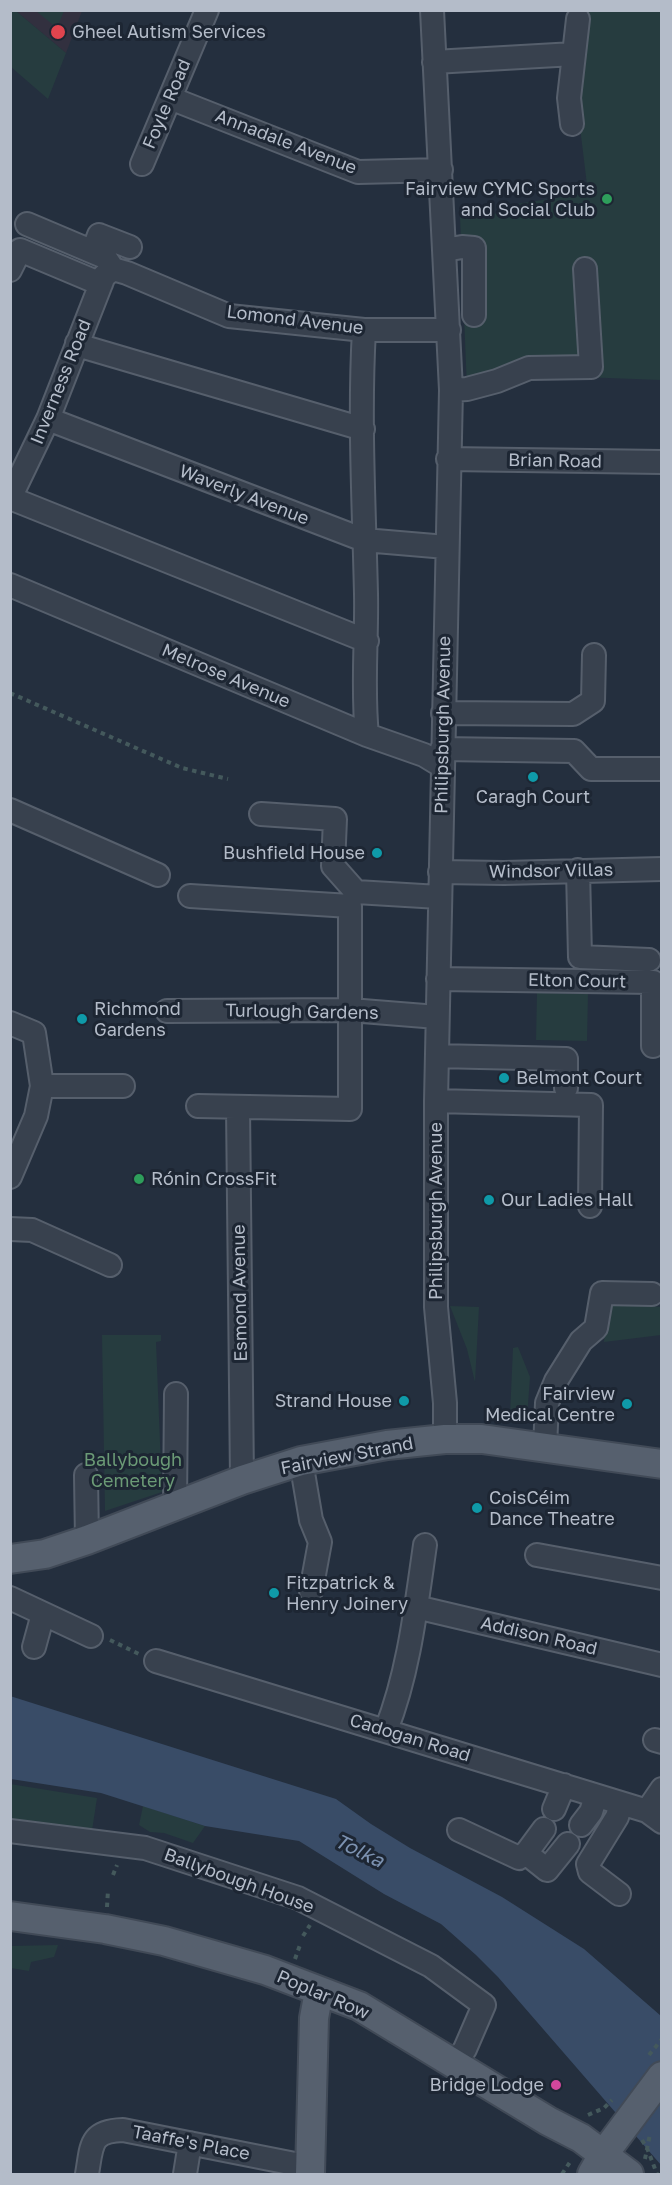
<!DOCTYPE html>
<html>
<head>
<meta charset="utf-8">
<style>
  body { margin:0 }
  #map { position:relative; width:672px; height:2185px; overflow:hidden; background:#242f3e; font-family:"Golos Text",sans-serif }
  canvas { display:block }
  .frame { position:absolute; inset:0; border:12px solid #b4bcc9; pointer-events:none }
</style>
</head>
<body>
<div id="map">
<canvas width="672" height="2185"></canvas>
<div class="frame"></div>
</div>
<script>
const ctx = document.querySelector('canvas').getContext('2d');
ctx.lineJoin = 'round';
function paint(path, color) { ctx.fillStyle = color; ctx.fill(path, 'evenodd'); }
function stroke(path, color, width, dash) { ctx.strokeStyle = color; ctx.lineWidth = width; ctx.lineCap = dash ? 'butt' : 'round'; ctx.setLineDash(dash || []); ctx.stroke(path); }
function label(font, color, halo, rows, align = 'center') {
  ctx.font = font + ' "Golos Text",sans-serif'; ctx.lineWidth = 6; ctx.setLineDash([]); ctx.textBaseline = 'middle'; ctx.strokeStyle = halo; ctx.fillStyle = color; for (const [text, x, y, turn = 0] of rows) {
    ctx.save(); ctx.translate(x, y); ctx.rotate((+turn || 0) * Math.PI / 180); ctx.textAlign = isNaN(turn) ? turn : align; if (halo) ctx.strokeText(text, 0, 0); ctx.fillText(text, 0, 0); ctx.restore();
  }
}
paint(new Path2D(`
  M16 11H82L66 53Z`), '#32303f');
paint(new Path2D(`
  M11 10 16 11 66 53 48 99 11 67Z
  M36 11H64L57 28Z
  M586 11H661V380L529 375 467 389 460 216 501 213 516 204 588 193 578 111V88Z
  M537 993 588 994 587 1041 536 1040Z
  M609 1298 630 1304 661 1307V1335L604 1342Z
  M450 1306 479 1307 475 1382 467 1349Z
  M102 1335H161V1341L156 1342 162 1492 105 1511Z
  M518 1347 530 1377 527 1418 510 1415 513 1348Z
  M10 1784 97 1798 91 1837 11 1824Z
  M143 1806 205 1826 193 1843 164 1833 150 1832 139 1825Z
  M58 1945 54 1957 31 1962 29 1971 11 1968V1946Z`), '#263c3f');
paint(new Path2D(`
  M10 1696 336 1799 371 1824 410 1848 502 1897 584 1949 661 2016V2165L498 1977 476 1955 441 1924 384 1894 299 1841 205 1826 101 1793 11 1779Z`), '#394c67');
const minor = new Path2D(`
  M432 10 451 390 436 1101V1307L445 1403V1439
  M434 62 574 54
  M170 98 358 172 441 170
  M572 124 569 98 578 19
  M142 164 207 10
  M27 224 105 257 113 269
  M445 250 462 247 474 248V315
  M93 251 99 235 130 247
  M113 269 127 273 229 316 364 330H449
  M10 270 20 250 101 284
  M364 330C359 417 364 506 366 594 367 640 362 688 367 735
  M77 343 84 347 363 429
  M451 390 467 389 497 381 529 368 591 367 585 269
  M48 419 364 540 446 547
  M448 459 662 462
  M10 498 367 641
  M10 498 48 419 104 276 113 269
  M10 585 367 735 424 755 442 766
  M443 713 573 714 593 701 594 655
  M442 749 574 751 591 769H662
  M10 810 158 875
  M261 814 335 819 333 866 356 892 439 897
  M578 870 580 957 649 960
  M440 872 504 873 662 869
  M190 896 350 906V1109L198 1106
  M438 979 653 982V1046
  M167 1011 350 1010 437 1017
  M10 1023 34 1033 42 1086 36 1116 10 1177
  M437 1056 566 1059V1088
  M42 1086H123
  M436 1101 591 1105 590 1206
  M238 1107 242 1480
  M10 1229 32 1230 110 1265
  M545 1447 547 1403 556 1381 581 1341 596 1328 602 1293 652 1294
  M301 1461 311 1520 320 1542 311 1591
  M86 1475 87 1540
  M175 1506 176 1394
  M537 1555 662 1578
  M10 1598 91 1636
  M416 1607 662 1665
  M34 1647 43 1614
  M156 1661 647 1811 662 1822
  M386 1730C409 1672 416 1607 425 1545
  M655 1740 662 1742
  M554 1809 564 1785
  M647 1811 662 1789
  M581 1825 591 1812 596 1796
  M459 1830 519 1858 527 1852 544 1829
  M10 1831 145 1848 298 1898 431 1966 484 2005 465 2049 455 2064
  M532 1858 547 1870 568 1844
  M619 1894 590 1872 588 1864 617 1817 621 1804
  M87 2174C92 2146 89 2131 123 2130L310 2167
  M185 2174 190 2143`);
const major = new Path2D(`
  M10 1559 45 1554 87 1540 242 1480 301 1461 387 1445 445 1439H482L662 1464
  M10 1916 105 1929 164 1941 265 1970 359 2006 548 2121 581 2138 629 2174
  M310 2174 314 2018 319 1991
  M592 2174 603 2155 662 2076`);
stroke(minor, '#565f6c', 26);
stroke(major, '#414a57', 32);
stroke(new Path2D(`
  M10 693 182 768 228 779
  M110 1640 139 1654
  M113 1875 117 1865
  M107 1907 108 1890
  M303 1936 310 1925
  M295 1959 300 1945
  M649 2055 662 2039
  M588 2115 604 2108 612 2100
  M642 2140 647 2148 657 2174
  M645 2159 650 2134
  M562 2174 570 2162`), '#44595c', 4, [4.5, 4.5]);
stroke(minor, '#38414e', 22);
stroke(major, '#56606e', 28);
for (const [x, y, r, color] of [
  [58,32,8,"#e0444e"],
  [607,199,6,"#2e9e5b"],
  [533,777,6,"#0f9aa8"],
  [377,853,6,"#0f9aa8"],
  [82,1019,6,"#0f9aa8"],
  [504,1078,6,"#0f9aa8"],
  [139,1179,6,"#2e9e5b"],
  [489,1200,6,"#0f9aa8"],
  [404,1401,6,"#0f9aa8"],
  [627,1404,6,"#0f9aa8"],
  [477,1508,6,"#0f9aa8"],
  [274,1593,6,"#0f9aa8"],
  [556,2085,6,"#d1479c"]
]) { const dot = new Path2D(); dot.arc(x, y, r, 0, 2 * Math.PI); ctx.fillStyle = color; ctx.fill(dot); stroke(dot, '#1d2633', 2); }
label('18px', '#b4bcc9', '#1d2633', [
  ["Gheel Autism Services",72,32],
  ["Fairview CYMC Sports",595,189,"right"],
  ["and Social Club",595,210,"right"],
  ["Caragh Court",533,797,"center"],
  ["Bushfield House",365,853,"right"],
  ["Richmond",94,1009],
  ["Gardens",94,1030],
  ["Belmont Court",516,1078],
  ["Rónin CrossFit",151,1179],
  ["Our Ladies Hall",501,1200],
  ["Fairview",615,1394,"right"],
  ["Medical Centre",615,1415,"right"],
  ["Strand House",392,1401,"right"],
  ["CoisCéim",489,1498],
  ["Dance Theatre",489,1519],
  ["Fitzpatrick &",286,1583],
  ["Henry Joinery",286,1604],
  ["Bridge Lodge",544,2085,"right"]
], 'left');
label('18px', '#b4bcc9', '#1d2633', [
  ["Foyle Road",167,104,-67],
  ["Annadale Avenue",286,142,21],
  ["Lomond Avenue",295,320,7],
  ["Inverness Road",61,382,-68],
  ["Brian Road",555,461,1],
  ["Waverly Avenue",244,495,21],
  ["Melrose Avenue",226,676,23],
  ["Philipsburgh Avenue",443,725,-89],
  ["Windsor Villas",551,871,-1],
  ["Elton Court",577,981,1],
  ["Turlough Gardens",302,1012,1],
  ["Philipsburgh Avenue",436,1211,-90],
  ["Esmond Avenue",240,1293,-91],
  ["Fairview Strand",347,1456,-11],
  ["Addison Road",539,1636,13],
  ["Cadogan Road",410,1738,17],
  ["Ballybough House",239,1881,20],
  ["Poplar Row",323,1995,23],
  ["Taaffe's Place",191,2143,11]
]);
label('18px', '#6b9a76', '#1d2633', [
  ["Ballybough",133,1460],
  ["Cemetery",133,1481]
]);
label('italic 20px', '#7c92b1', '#1d2633', [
  ["Tolka",359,1851,26]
]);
</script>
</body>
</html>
